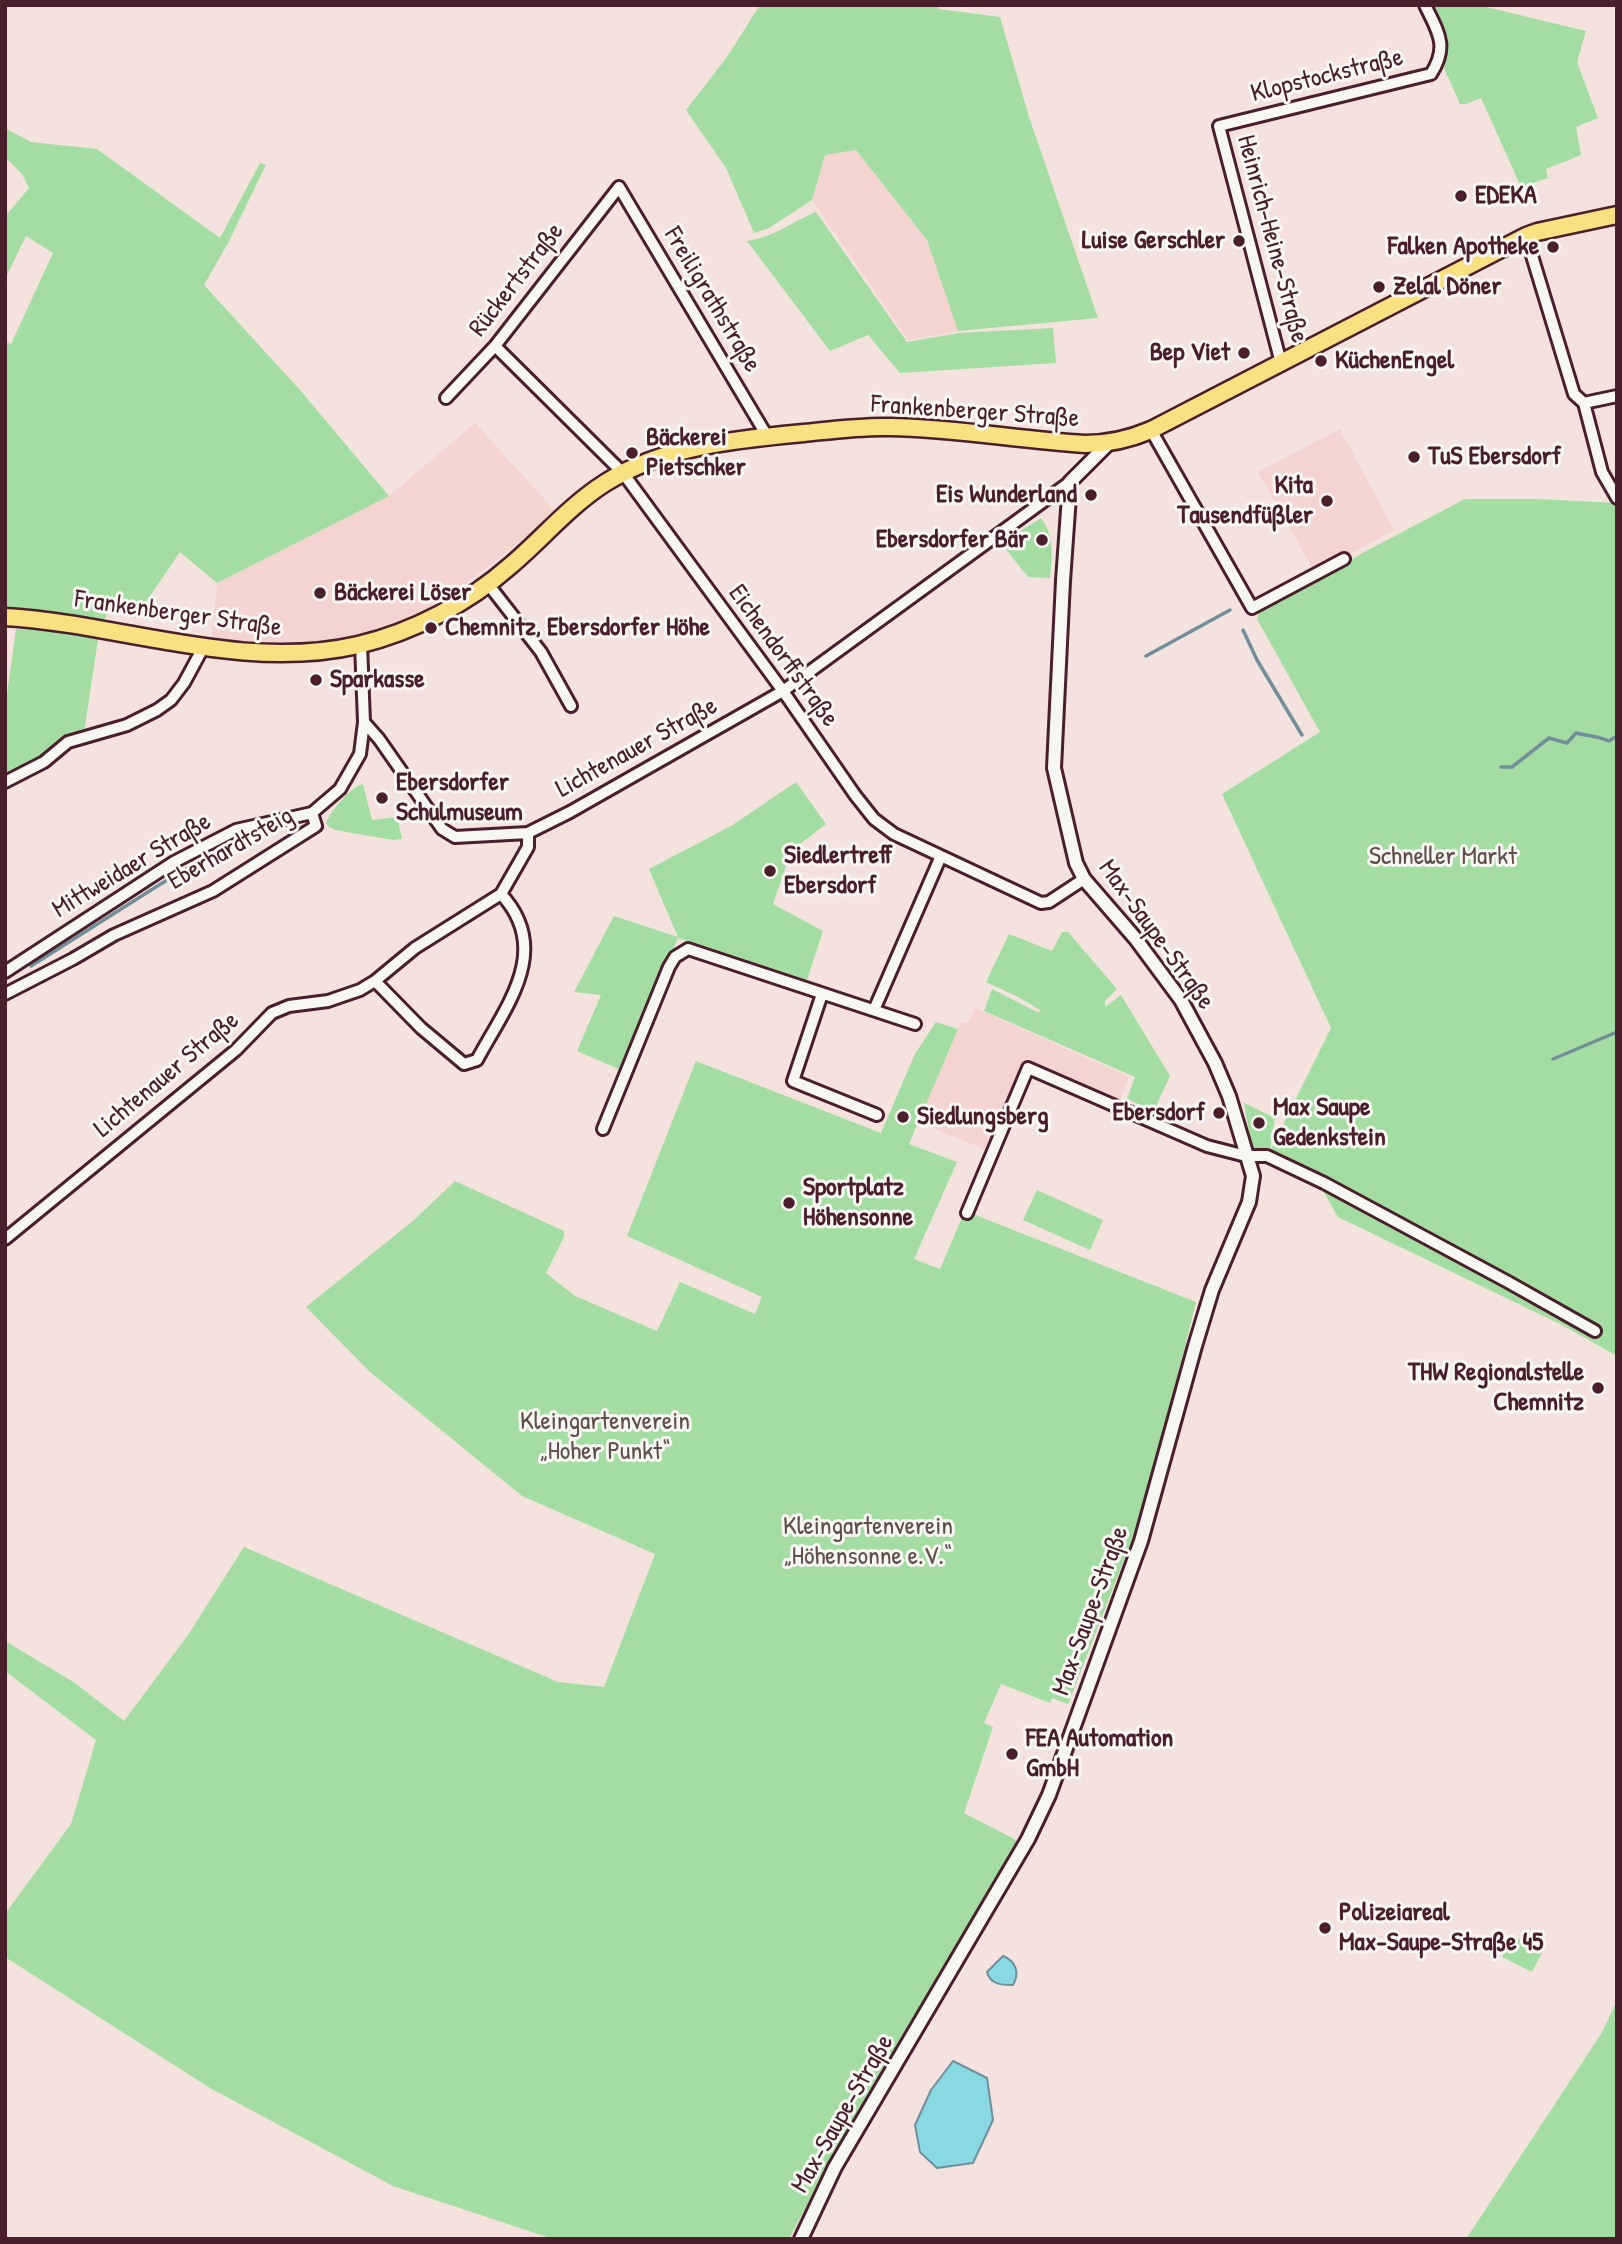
<!DOCTYPE html>
<html>
<head>
<meta charset="utf-8">
<style>
  body { margin:0 }
  #map { position:relative; width:1622px; height:2244px; overflow:hidden; background:#f4e2de; font-family:"Patrick Hand",sans-serif }
  canvas { display:block }
  .frame { position:absolute; inset:0; border:7px solid #4a1f2b; pointer-events:none }
</style>
</head>
<body>
<div id="map">
<canvas width="1622" height="2244"></canvas>
<div class="frame"></div>
</div>
<script>
const ctx = document.querySelector('canvas').getContext('2d');
ctx.lineJoin = 'round';
function paint(path, color) { ctx.fillStyle = color; ctx.fill(path, 'evenodd'); }
function stroke(path, color, width, dash) { ctx.strokeStyle = color; ctx.lineWidth = width; ctx.lineCap = dash ? 'butt' : 'round'; ctx.setLineDash(dash || []); ctx.stroke(path); }
function label(font, color, halo, rows, align = 'center') {
  ctx.font = font + ' "Patrick Hand",sans-serif'; ctx.lineWidth = 6; ctx.setLineDash([]); ctx.textBaseline = 'middle'; ctx.strokeStyle = halo; ctx.fillStyle = color; for (const [text, x, y, turn = 0] of rows) {
    ctx.save(); ctx.translate(x, y); ctx.rotate((+turn || 0) * Math.PI / 180); ctx.textAlign = isNaN(turn) ? turn : align; if (halo) ctx.strokeText(text, 0, 0); ctx.fillText(text, 0, 0); ctx.restore();
  }
}
paint(new Path2D(`
  M856 150 927 240 958 331 908 340 812 200 825 155Z
  M475 423 557 513 391 641 356 653 296 660H255L210 653 217 583 389 496Z
  M1340 429 1394 530 1315 573 1258 472Z
  M975 1008 1129 1077 1120 1100 1026 1060 989 1151 918 1122 961 1022 968 1023Z`), '#f3d4d0');
paint(new Path2D(`
  M760 5H938L939 9 1000 17 1029 117 1098 318 958 331 927 240 856 150 825 155 812 200 769 228 754 233 726 168 686 110 727 57Z
  M1432 5H1478L1586 31 1577 62 1598 118 1576 127 1581 155 1546 169 1548 178 1521 187 1481 98 1466 104H1460L1444 68 1447 48 1445 29Z
  M5 128 31 142 97 149 220 238 260 163 266 165 228 243 204 285 300 390 389 496 217 583 180 552 135 618 110 608 103 623 29 610 5 608V342L11 344 53 253 26 236 5 279V214L9 212 29 188 22 174 5 157Z
  M816 212 907 342 959 333 1053 328 1056 363 900 373 868 335 830 351 747 241C774 237 790 223 816 212Z
  M1465 499H1537L1617 503V1356L1562 1325 1338 1217 1318 1182 1253 1156 1244 1103 1275 1118 1270 1151 1331 1028 1222 794 1320 732 1257 619 1259 613 1368 550Z
  M1041 518C1055 536 1052 557 1050 578L1028 577 1001 543Z
  M16 629 99 633 84 732 44 758 5 779V708Z
  M796 782 826 824 791 851 773 904 823 931 807 980 678 938 623 1071 577 1051 601 995 574 992 614 916 678 937 649 869 731 826Z
  M363 784 372 820 397 817 402 839 393 840 335 830 329 827 326 823C330 812 351 786 363 784Z
  M1062 932H1068L1117 989 1105 1001V1007L1121 995 1170 1076 1154 1111 1127 1099 1135 1077 984 1011 992 989 1039 1013 1040 1010 1020 998 986 982 1009 934 1052 951Z
  M936 1022 958 1029 909 1144 957 1162 914 1259 940 1269 965 1211 1196 1302 1145 1506 1068 1704 1052 1698 1050 1703 1001 1684 984 1723 993 1727 964 1813 1016 1840 1015 1846 846 2132 789 2239H562L547 2237 393 2186 210 2088 5 1957V1914L71 1824 96 1740 5 1671V1641L75 1683 124 1721 188 1635 244 1547 558 1682 604 1687 655 1554 522 1496 370 1372 306 1307 414 1220 455 1181 564 1231V1237L546 1273 575 1296 657 1331 680 1282 755 1314 762 1297 627 1236 696 1061 881 1133 915 1054Z
  M1037 1190 1103 1220 1090 1250 1023 1220Z
  M1512 1936 1543 1951 1532 1972 1502 1957Z
  M1617 2001V2239H1466L1601 2034Z`), '#a4dda2');
const water = new Path2D(`
  M1003 1956C1016 1961 1020 1973 1013 1985 1003 1985 990 1985 987 1972Z
  M953 2061 987 2078 993 2120 973 2163 937 2168 920 2152 915 2125 931 2090Z`);
paint(water, '#89d9e4');
stroke(water, '#708f9a', 2);
stroke(new Path2D(`
  M1243 630 1257 660 1302 735
  M1146 656 1230 610
  M1501 767H1512L1549 738 1567 743 1576 733C1588 736 1599 736 1609 741L1617 736
  M31 966 159 885 196 863
  M1553 1059 1617 1032`), '#708f9a', 3.5);
const minor = new Path2D(`
  M1526 236 1574 394 1584 403 1602 472 1617 498
  M495 346 623 473 783 691 855 795 874 819 894 834 1041 903 1049 902 1084 879
  M1281 363 1219 126 1431 74C1449 46 1438 32 1425 5
  M446 398 495 346 619 187 767 436
  M1584 403 1617 396
  M1151 430 1252 608 1344 559
  M488 584 541 652 571 706
  M364 722 379 739 442 829 455 837 528 833 570 812 783 691 1070 482
  M5 782 44 762 68 742 127 725 157 710 171 700 184 683 204 646
  M5 972 174 862 236 830 312 813 340 789 360 754 364 722 361 644
  M375 981 421 1028 464 1064 477 1060C506 1006 553 950 501 894
  M5 994 73 959 114 935 213 891 316 826 312 813
  M822 994 793 1081 877 1115
  M874 1010 941 856
  M603 1129 669 967 675 957 688 949 915 1024
  M967 1213 1028 1068 1207 1146 1246 1156H1267L1324 1183 1508 1282 1595 1331
  M5 1239 236 1050 272 1013 289 1006 328 1001 360 990 375 981 415 948 501 894 528 847V833`);
const tertiary = new Path2D(`
  M801 2239 835 2167 1028 1839 1049 1795 1141 1541 1195 1346 1212 1290 1249 1202 1253 1176 1229 1096 1215 1063 1181 1000 1135 938 1084 879 1076 863 1054 768 1063 581 1070 482 1109 443`);
const primary = new Path2D(`
  M5 617C123 624 241 672 358 645 413 632 468 603 510 566 542 539 569 506 605 483 663 446 738 439 804 433 833 430 862 426 890 427 955 428 1020 440 1085 444 1108 444 1130 439 1151 430L1526 236 1537 232 1617 215`);
stroke(minor, '#4a1f2b', 16);
stroke(tertiary, '#4a1f2b', 18);
stroke(primary, '#4a1f2b', 21);
stroke(minor, '#f6f6f2', 10);
stroke(tertiary, '#f6f6f2', 12);
stroke(primary, '#f9e181', 16);
for (const [x, y, r, color] of [
  [1461,196,7,"#4a1f2b"],
  [1239,241,7,"#4a1f2b"],
  [1553,247,7,"#4a1f2b"],
  [1379,287,7,"#4a1f2b"],
  [1244,353,7,"#4a1f2b"],
  [1321,361,7,"#4a1f2b"],
  [632,453,7,"#4a1f2b"],
  [1414,457,7,"#4a1f2b"],
  [1091,495,7,"#4a1f2b"],
  [1327,501,7,"#4a1f2b"],
  [1042,540,7,"#4a1f2b"],
  [320,593,7,"#4a1f2b"],
  [431,628,7,"#4a1f2b"],
  [316,680,7,"#4a1f2b"],
  [382,798,7,"#4a1f2b"],
  [770,871,7,"#4a1f2b"],
  [1219,1113,7,"#4a1f2b"],
  [903,1117,7,"#4a1f2b"],
  [1259,1123,7,"#4a1f2b"],
  [789,1203,7,"#4a1f2b"],
  [1598,1388,7,"#4a1f2b"],
  [1012,1754,7,"#4a1f2b"],
  [1325,1928,7,"#4a1f2b"]
]) { const dot = new Path2D(); dot.arc(x, y, r, 0, 2 * Math.PI); ctx.fillStyle = color; ctx.fill(dot); stroke(dot, '#f6f6f2', 2.5); }
label('26px', '#4a1f2b', '#f6f6f2', [
  ["Klopstockstraße",1327,76,-14],
  ["Heinrich-Heine-Straße",1272,239,75],
  ["Rückertstraße",517,280,-52],
  ["Freiligrathstraße",712,300,59],
  ["Frankenberger Straße",975,412,4],
  ["Frankenberger Straße",178,614,8],
  ["Eichendorffstraße",783,656,54],
  ["Lichtenauer Straße",637,748,-29],
  ["Eberhardtsteig",231,849,-30],
  ["Mittweidaer Straße",132,866,-31],
  ["Max-Saupe-Straße",1156,935,54],
  ["Lichtenauer Straße",167,1075,-40],
  ["Max-Saupe-Straße",1091,1611,-70],
  ["Max-Saupe-Straße",843,2114,-60]
]);
label('bold 26px', '#4a1f2b', '#f6f6f2', [
  ["EDEKA",1475,196],
  ["Luise Gerschler",1225,241,"right"],
  ["Falken Apotheke",1539,247,"right"],
  ["Zelal Döner",1393,287],
  ["Bep Viet",1230,353,"right"],
  ["KüchenEngel",1335,361],
  ["Bäckerei",646,438],
  ["Pietschker",646,468],
  ["TuS Ebersdorf",1428,457],
  ["Kita",1313,486,"right"],
  ["Tausendfüßler",1313,516,"right"],
  ["Eis Wunderland",1077,495,"right"],
  ["Ebersdorfer Bär",1028,540,"right"],
  ["Bäckerei Löser",334,593],
  ["Chemnitz, Ebersdorfer Höhe",445,628],
  ["Sparkasse",330,680],
  ["Ebersdorfer",396,783],
  ["Schulmuseum",396,813],
  ["Siedlertreff",784,856],
  ["Ebersdorf",784,886],
  ["Max Saupe",1273,1108],
  ["Gedenkstein",1273,1138],
  ["Ebersdorf",1205,1113,"right"],
  ["Siedlungsberg",917,1117],
  ["Sportplatz",803,1188],
  ["Höhensonne",803,1218],
  ["THW Regionalstelle",1584,1373,"right"],
  ["Chemnitz",1584,1403,"right"],
  ["FEA Automation",1026,1739],
  ["GmbH",1026,1769],
  ["Polizeiareal",1339,1913],
  ["Max-Saupe-Straße 45",1339,1943]
], 'left');
label('26px', '#604e49', '#f6f6f2', [
  ["Schneller Markt",1443,857],
  ["Kleingartenverein",605,1422],
  ["„Hoher Punkt“",605,1452],
  ["Kleingartenverein",868,1527],
  ["„Höhensonne e.V.“",868,1557]
]);
</script>
</body>
</html>
